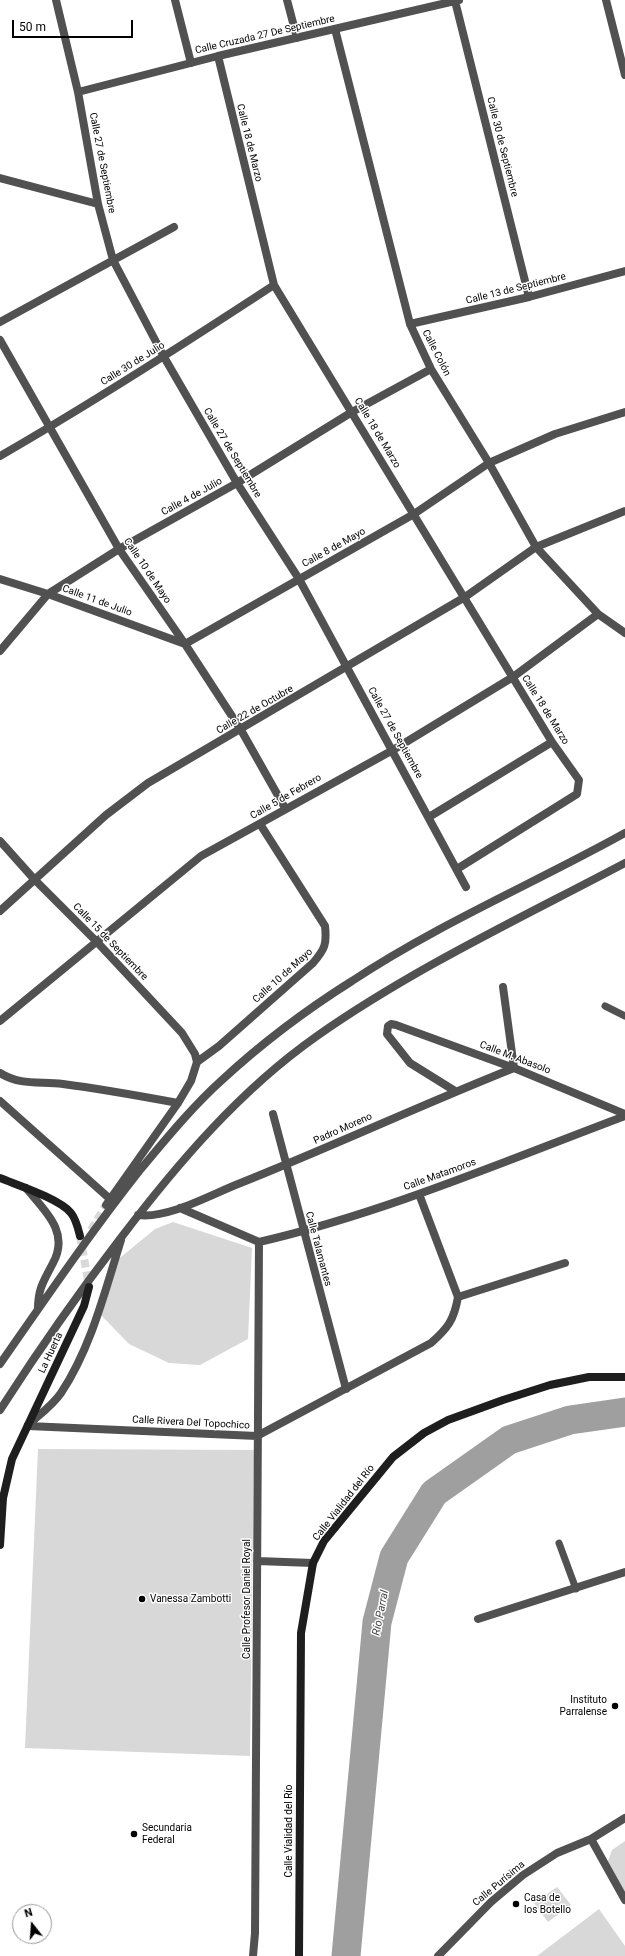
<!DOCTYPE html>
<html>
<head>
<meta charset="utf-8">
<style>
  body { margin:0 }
  #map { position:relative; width:625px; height:1956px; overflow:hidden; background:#fff; font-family:Roboto,sans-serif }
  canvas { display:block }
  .north { position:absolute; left:12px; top:1904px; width:40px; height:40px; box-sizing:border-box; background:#fff; border:1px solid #999; border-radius:50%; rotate:343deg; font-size:11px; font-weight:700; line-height:16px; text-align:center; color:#000 }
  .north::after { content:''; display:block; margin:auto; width:14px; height:18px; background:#000; clip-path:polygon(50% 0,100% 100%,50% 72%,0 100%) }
  .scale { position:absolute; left:12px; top:20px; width:121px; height:18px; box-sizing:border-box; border:2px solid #000; border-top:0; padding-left:5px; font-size:12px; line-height:14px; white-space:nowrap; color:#000; -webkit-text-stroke:3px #fff; paint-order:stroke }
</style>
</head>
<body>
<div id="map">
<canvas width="625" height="1956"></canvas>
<div class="north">N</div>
<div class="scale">50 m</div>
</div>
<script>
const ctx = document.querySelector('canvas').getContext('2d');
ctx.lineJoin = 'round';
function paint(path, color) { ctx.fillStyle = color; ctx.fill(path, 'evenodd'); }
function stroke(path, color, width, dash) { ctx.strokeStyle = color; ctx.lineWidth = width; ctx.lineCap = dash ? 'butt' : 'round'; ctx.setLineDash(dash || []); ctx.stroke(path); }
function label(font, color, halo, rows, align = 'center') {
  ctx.font = font + ' Roboto,sans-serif'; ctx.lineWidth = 3; ctx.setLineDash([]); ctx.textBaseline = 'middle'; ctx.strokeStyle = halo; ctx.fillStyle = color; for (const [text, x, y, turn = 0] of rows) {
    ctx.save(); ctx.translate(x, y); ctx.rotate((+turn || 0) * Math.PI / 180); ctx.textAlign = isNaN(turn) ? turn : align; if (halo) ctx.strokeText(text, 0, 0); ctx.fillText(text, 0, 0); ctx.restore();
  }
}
paint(new Path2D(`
  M173 1222 252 1248 248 1339 200 1365 169 1363 129 1344 100 1314 110 1266 155 1229Z
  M38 1449 254 1450 250 1756 25 1748Z
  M625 1841V1892L608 1861 612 1850Z
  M557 1887 571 1905 548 1922 534 1903Z
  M599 1909 625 1946V1956H537Z`), '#d8d8d8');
stroke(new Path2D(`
  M346 1956 377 1622 394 1557 434 1493 509 1440 570 1420 625 1412`), '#9f9f9f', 29);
stroke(new Path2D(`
  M91 1230 106 1205`), '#d9d9d9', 8, [8, 4]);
stroke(new Path2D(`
  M80 1236 89 1286`), '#d9d9d9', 8, [8, 4]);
stroke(new Path2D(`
  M605 1006 625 1016
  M559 1543 576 1589`), '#515151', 7);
stroke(new Path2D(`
  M56 0 78 92 98 204 113 260 164 357 237 483 299 579 466 887
  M175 0 191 63
  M287 0 297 38
  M606 0 625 75
  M455 1 529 297
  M335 29 410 324 431 369 489 463 536 547 598 614 625 633
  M218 56 274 285 552 742 579 780 577 794 457 869
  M78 92 218 56 459 0
  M0 178 98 204
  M0 322 174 227
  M410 324 529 297 625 271
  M0 340 119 549 185 644 241 730 285 808
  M0 456C94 402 184 344 274 285
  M0 579 48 594 185 644 414 514 489 463 555 434 625 412
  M0 651 48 594 119 549 237 483 352 412 431 369
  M429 817 552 742
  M0 841 34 879 97 942 182 1033 195 1054 197 1062 191 1081 178 1103 106 1205
  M0 911 106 815 148 783 465 597 536 547 625 511
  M0 1021 201 856 393 750 513 677 598 614
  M197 1062 219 1046 313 963C325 949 327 944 325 926L260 824
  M0 1073C21 1086 40 1081 63 1084 102 1089 140 1096 178 1103
  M455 1091 410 1063 387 1034 388 1026 391 1024 396 1025 514 1068 625 1114
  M0 1101 110 1199
  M273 1114 346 1389
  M26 1188C45 1211 70 1232 53 1263 44 1281 38 1288 38 1309
  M180 1208 259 1242
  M138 1215C168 1219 210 1195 238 1184 331 1147 421 1105 514 1068L503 987
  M259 1242C384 1213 505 1161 625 1116
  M458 1297 565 1263
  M0 1364C46 1298 91 1232 140 1170 166 1139 192 1107 222 1080 262 1043 306 1010 352 981 438 924 535 883 625 833
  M0 1410C38 1351 77 1295 120 1239 177 1164 240 1090 317 1036 414 968 521 918 625 863
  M28 1425C39 1415 53 1405 61 1393 91 1348 105 1291 121 1240
  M28 1426 257 1436 431 1343C448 1328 454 1320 458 1297L419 1194
  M257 1561 313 1563
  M478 1619 625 1572
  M591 1839 625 1900
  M253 1956 255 1933 259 1242
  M438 1956 491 1902 523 1875 557 1853 591 1839 625 1818`), '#515151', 8);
stroke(new Path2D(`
  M0 1178C17 1185 60 1199 71 1213 76 1219 78 1228 80 1236
  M0 1545 3 1498 12 1459 84 1306 89 1287
  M299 1956 301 1633 313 1563 324 1541 393 1457 424 1433 448 1420 503 1400 550 1385 589 1377H625`), '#1e1e1e', 8);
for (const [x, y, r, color] of [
  [142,1599,4,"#000"],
  [615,1706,4,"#000"],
  [134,1834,4,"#000"],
  [516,1904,4,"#000"]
]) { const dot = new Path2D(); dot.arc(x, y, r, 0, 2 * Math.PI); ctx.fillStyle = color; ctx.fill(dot); stroke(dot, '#fff', 1.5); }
label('10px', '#000', '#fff', [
  ["Calle Cruzada 27 De Septiembre",265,35,-13],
  ["Calle 18 de Marzo",249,143,76],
  ["Calle 30 de Septiembre",502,147,76],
  ["Calle 27 de Septiembre",102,163,79],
  ["Calle 13 de Septiembre",516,289,-14],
  ["Calle Colón",436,353,63],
  ["Calle 30 de Julio",133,364,-32],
  ["Calle 18 de Marzo",377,433,59],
  ["Calle 27 de Septiembre",232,453,59],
  ["Calle 4 de Julio",192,497,-29],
  ["Calle 8 de Mayo",334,548,-29],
  ["Calle 10 de Mayo",147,571,56],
  ["Calle 11 de Julio",97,601,20],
  ["Calle 22 de Octubre",255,710,-30],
  ["Calle 18 de Marzo",545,710,58],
  ["Calle 27 de Septiembre",395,733,61],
  ["Calle 5 de Febrero",286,797,-30],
  ["Calle 15 de Septiembre",110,942,46],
  ["Calle 10 de Mayo",283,976,-42],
  ["Calle M. Abasolo",515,1058,21],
  ["Padro Moreno",343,1129,-24],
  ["Calle Matamoros",440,1175,-20],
  ["Calle Talamantes",318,1249,75],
  ["La Huerta",51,1353,-65],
  ["Calle Rivera Del Topochico",191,1423,3],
  ["Calle Vialidad del Río",344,1503,-52],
  ["Calle Profesor Daniel Royal",247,1599,-90],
  ["Calle Vialidad del Río",289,1831,-90],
  ["Calle Purísima",499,1884,-40]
]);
label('10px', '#000', '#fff', [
  ["Vanessa Zambotti",150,1599],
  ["Instituto",607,1700,"right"],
  ["Parralense",607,1712,"right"],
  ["Secundaria",142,1828],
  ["Federal",142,1840],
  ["Casa de",524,1898],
  ["los Botello",524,1910]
], 'left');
label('italic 11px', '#404040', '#fff', [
  ["Río Parral",381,1613,-79]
]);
</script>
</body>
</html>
